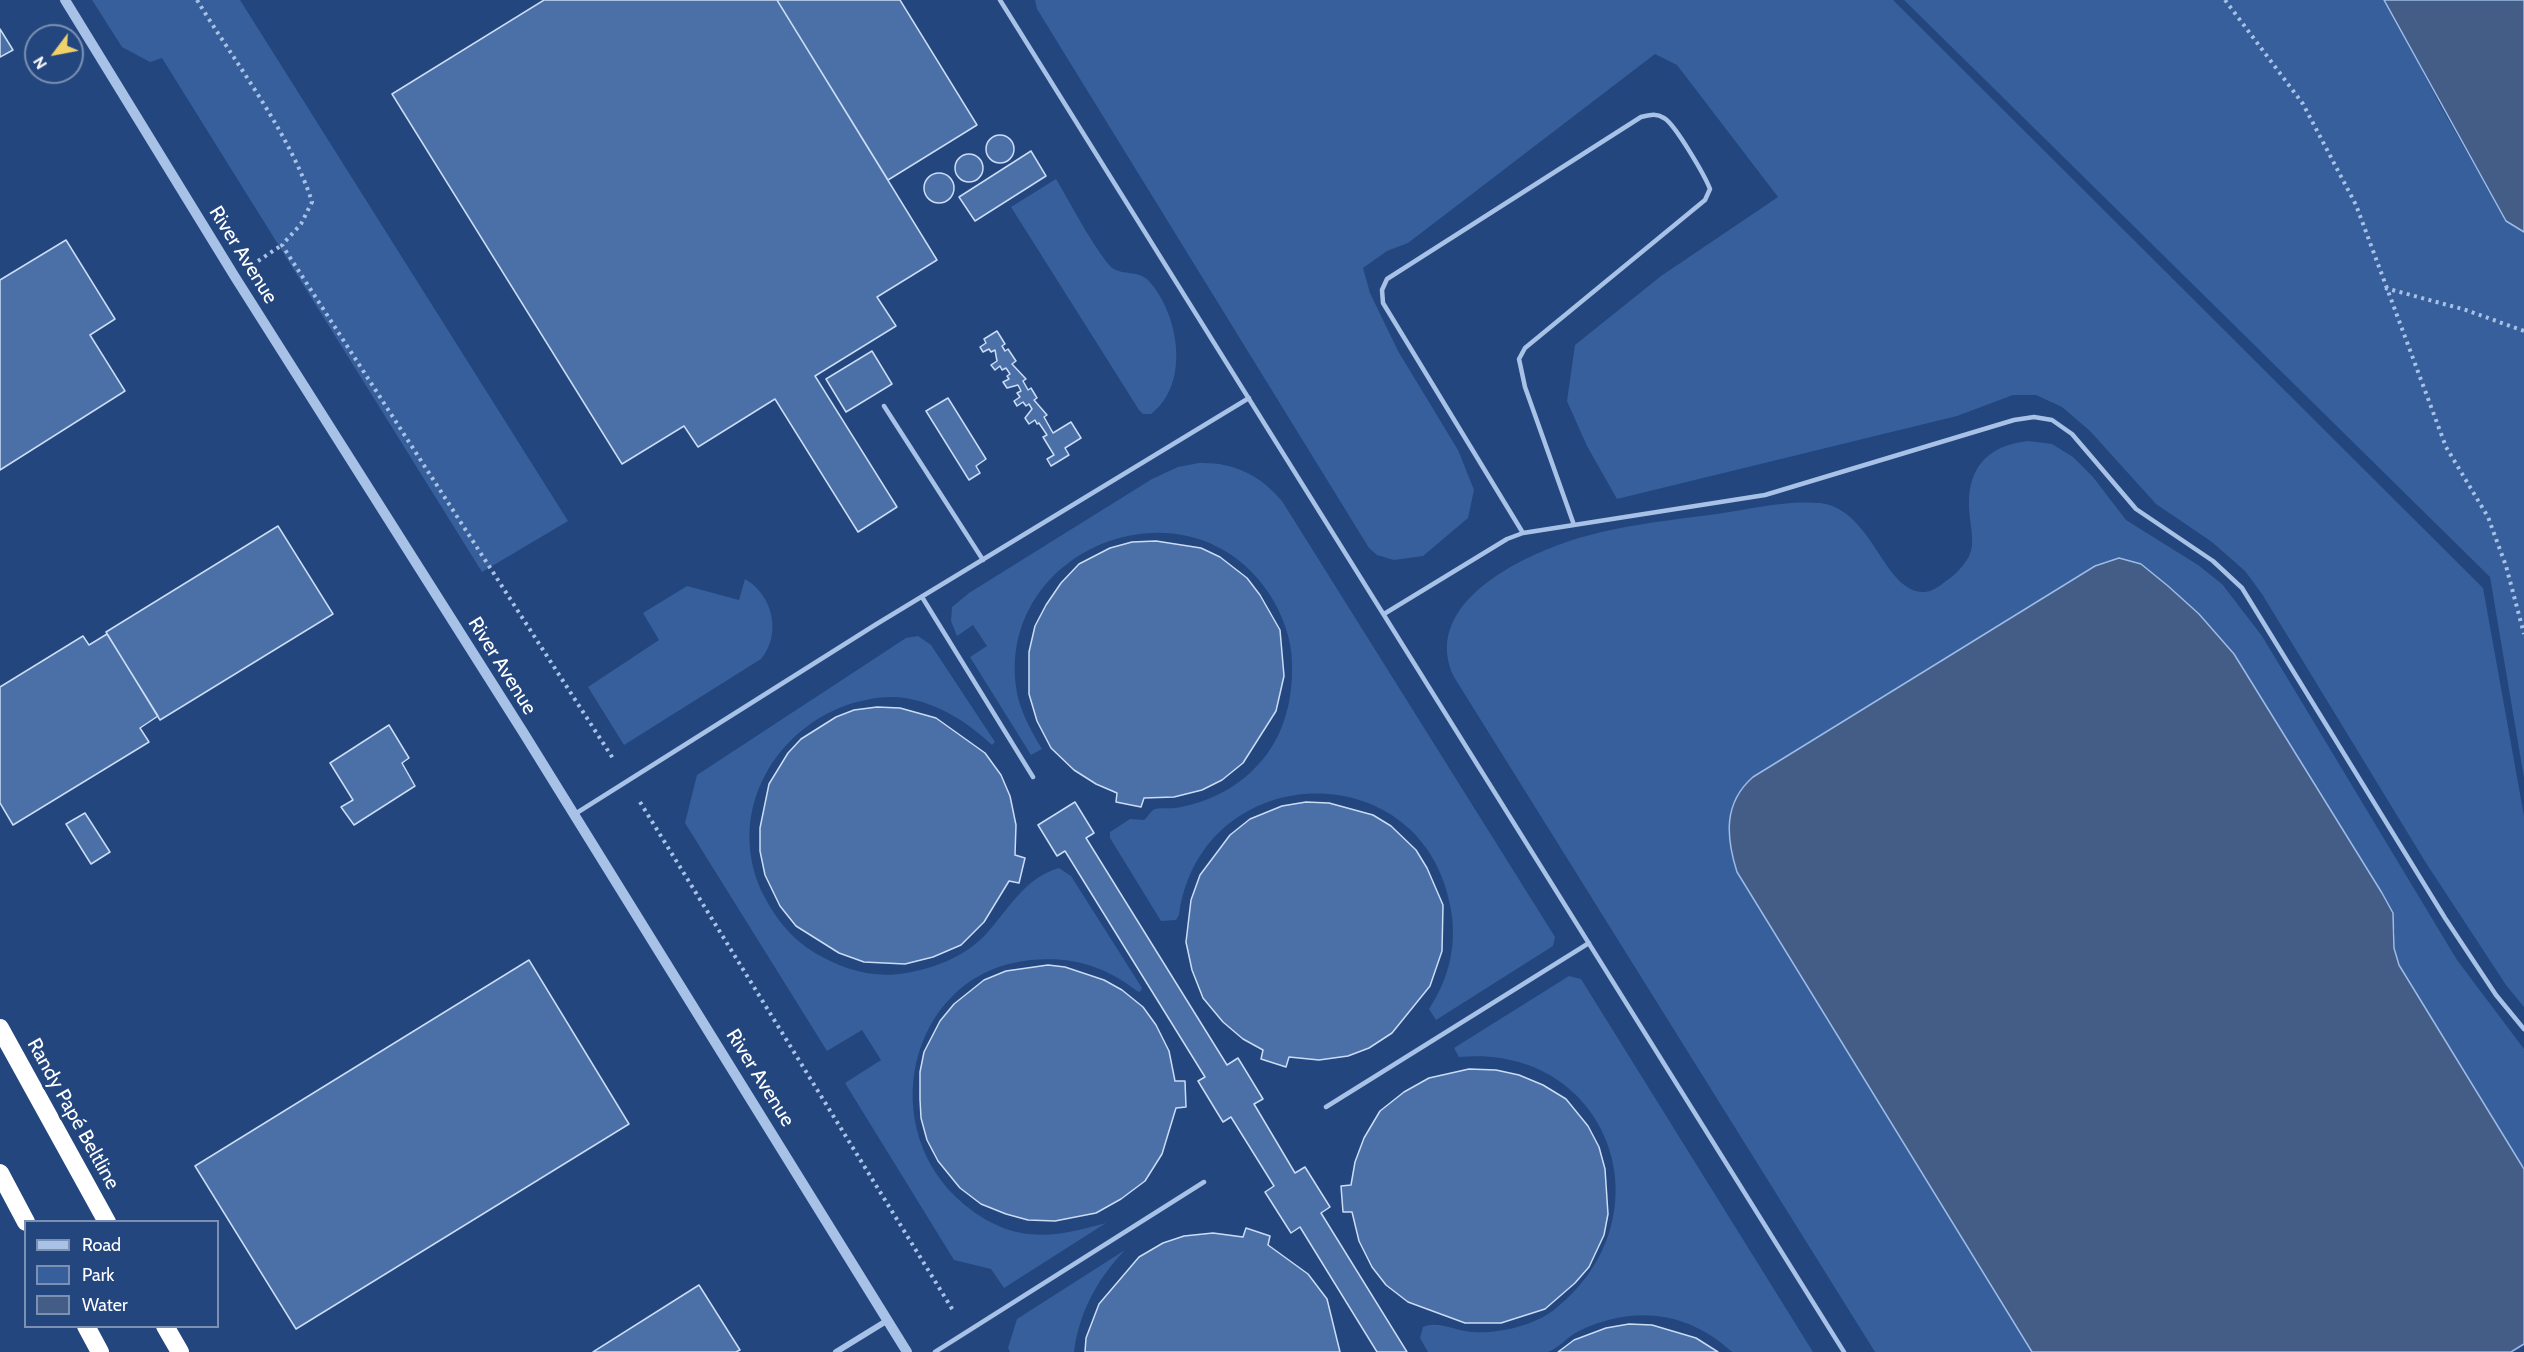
<!DOCTYPE html>
<html>
<head>
<meta charset="utf-8">
<style>
  body { margin:0 }
  #map { position:relative; width:2524px; height:1352px; overflow:hidden; background:#23467e; font-family:Cabin,sans-serif }
  canvas { display:block }
  .legend { position:absolute; left:24px; top:1220px; width:195px; height:108px; box-sizing:border-box; background:#23467e; border:2px solid #7b90b2; margin:0; padding:8px 10px; list-style:none; font-size:18px; color:#fff }
  .legend li { display:flex; align-items:center; gap:12px; height:30px }
  .legend b { width:30px; border:2px solid #7b90b2 }
  .north { position:absolute; left:24px; top:24px; width:60px; height:60px; box-sizing:border-box; background:#23467e; border:2px solid #7b90b2; border-radius:50%; rotate:238deg; font-size:16px; font-weight:700; line-height:24px; text-align:center; color:#fff }
  .north::after { content:''; display:block; margin:auto; width:21px; height:27px; background:#f1d16a; clip-path:polygon(50% 0,100% 100%,50% 72%,0 100%) }
</style>
</head>
<body>
<div id="map">
<canvas width="2524" height="1352"></canvas>
<ul class="legend">
<li><b style="height:8px;background:#a8c1e6"></b>Road</li>
<li><b style="height:16px;background:#365f9b"></b>Park</li>
<li><b style="height:16px;background:#435d86"></b>Water</li>
</ul>
<div class="north">N</div>
</div>
<script>
const ctx = document.querySelector('canvas').getContext('2d');
ctx.lineJoin = 'round';
function paint(path, color) { ctx.fillStyle = color; ctx.fill(path, 'evenodd'); }
function stroke(path, color, width, dash) { ctx.strokeStyle = color; ctx.lineWidth = width; ctx.lineCap = dash ? 'butt' : 'round'; ctx.setLineDash(dash || []); ctx.stroke(path); }
function label(font, color, halo, rows, align = 'center') {
  ctx.font = font + ' Cabin,sans-serif'; ctx.lineWidth = 6; ctx.setLineDash([]); ctx.textBaseline = 'middle'; ctx.strokeStyle = halo; ctx.fillStyle = color; for (const [text, x, y, turn = 0] of rows) {
    ctx.save(); ctx.translate(x, y); ctx.rotate((+turn || 0) * Math.PI / 180); ctx.textAlign = isNaN(turn) ? turn : align; if (halo) ctx.strokeText(text, 0, 0); ctx.fillText(text, 0, 0); ctx.restore();
  }
}
paint(new Path2D(`
  M92 0H240L568 521 482 572 162 58 150 62 122 47Z
  M1035 0H1893L2483 588 2524 816V1007L2506 985 2426 863 2262 594 2245 571 2212 542 2156 504 2090 431 2062 407 2036 395H2013L1957 416 1617 499 1587 446 1567 401 1575 345 1661 276 1778 197 1677 65 1655 54 1408 243 1387 251 1363 268 1370 293 1398 351 1458 450 1474 490 1468 518 1423 556 1394 560 1377 555 1369 548 1037 9Z
  M1904 0H2384L2387 3 2440 105 2506 221 2524 232V778L2490 577Z
  M1056 179C1071 204 1092 245 1110 266 1120 276 1138 270 1148 280 1179 313 1191 384 1151 414H1143L1139 410 1011 207Z
  M2028 441 2052 444 2073 457 2093 477 2126 520 2198 565 2222 584 2262 636 2457 960 2524 1049V1169L2399 965 2394 948 2395 930 2234 654 2199 614 2168 586 1737 873 2032 1352H1875L1454 677C1422 609 1508 563 1561 544 1610 526 1665 521 1717 514 1750 509 1786 500 1820 503 1872 509 1883 590 1922 592 1931 593 1940 586 1946 581 1958 573 1971 559 1972 545 1973 532 1969 518 1969 505 1968 465 1991 445 2028 441Z
  M1199 463C1234 462 1260 475 1282 501L1555 937 1553 946 1436 1020 1429 1009C1449 979 1457 945 1451 910 1425 751 1201 757 1179 915L1176 920 1161 921 1110 838V832L1130 819 1144 820C1148 817 1149 813 1153 810 1158 807 1169 809 1175 808 1203 804 1231 791 1252 771 1282 743 1293 704 1292 664 1292 639 1282 613 1268 592 1187 473 998 548 1016 687 1019 709 1030 729 1042 749L1031 755 970 657 987 646 973 625 957 636 951 621 952 607 969 593 1152 479 1178 467Z
  M745 579C773 595 782 634 761 659L624 745 588 687 659 640 643 613 687 586 739 600Z
  M918 636 931 645 995 742 992 745C967 722 940 704 905 698 886 695 866 699 847 705 769 733 725 819 764 896 776 919 792 939 815 953 842 969 874 979 906 973 935 968 966 956 986 934 1009 909 1024 878 1059 868L1071 876 1142 988 1140 992 1137 991C1105 966 1072 956 1031 960 913 971 874 1120 957 1198 976 1216 1003 1232 1029 1234 1056 1237 1080 1230 1106 1223L1004 1288 991 1269 954 1260 845 1083 881 1060 862 1030 827 1051 685 823 697 775 906 638Z
  M1569 976 1581 979 1813 1352H1732C1687 1311 1633 1305 1579 1331 1568 1336 1559 1348 1548 1352 1541 1352 1528 1352 1521 1352 1490 1352 1459 1352 1428 1352L1420 1338 1423 1327C1437 1320 1456 1331 1472 1332 1497 1334 1533 1326 1554 1310 1673 1217 1609 1043 1459 1057L1454 1048Z
  M1125 1250C1098 1278 1079 1312 1074 1352H1010L1008 1348 1017 1319Z`), '#365f9b');
const water = new Path2D(`
  M2384 0H2524V232L2506 221Z
  M2119 558 2141 564 2168 586 2199 614 2234 654 2382 893 2393 913 2394 948 2399 965 2524 1169V1344L2511 1352H2032L1737 872C1726 837 1723 803 1753 777L2095 566Z`);
paint(water, '#435d86');
stroke(water, '#9cbbe7', 1.5);
const building = new Path2D(`
  M544 0H777L937 260 877 297 896 326 815 376 897 507 858 532 775 399 698 447 684 426 622 464 392 94Z
  M777 0H900L977 125 888 180Z
  M0 29 13 50 0 57Z
  M986 149a14 14 0 1 1 28 0a14 14 0 1 1-28 0Z
  M1031 151 1046 176 975 221 959 197Z
  M955 168a14 14 0 1 1 28 0a14 14 0 1 1-28 0Z
  M924 188a15 15 0 1 1 30 0a15 15 0 1 1-30 0Z
  M66 240 115 319 90 335 125 391 0 470V280Z
  M997 331 1005 344 1002 346 1005 351 1008 349 1016 361 1012 364 1026 379 1023 381 1028 390 1031 388 1037 398 1034 400 1047 415 1044 417 1053 433 1071 422 1081 438 1065 448 1069 455 1051 466 1047 459 1054 455 1043 437 1047 435 1039 423 1037 424 1035 420 1029 424 1025 418 1032 409 1029 404 1026 406 1023 402 1017 406 1014 401 1020 397 1017 393 1021 391 1018 385 1007 388 1003 382 1009 379 1007 376 1010 374 1006 368 1002 370 1000 366 995 370 991 365 997 361 995 350 991 352 989 349 983 352 980 347 986 343 984 339Z
  M872 351 892 384 846 412 826 379Z
  M948 398 986 459 976 466 980 473 969 480 926 411Z
  M278 526 333 614 160 720 106 632Z
  M1156 541 1201 548 1220 557 1247 578 1260 595 1280 630 1284 676 1276 711 1243 763 1222 780 1202 790 1174 797 1144 798 1141 807 1116 802 1117 793 1096 784 1074 770 1051 748 1037 721 1029 694V652L1035 626 1046 605 1061 583 1079 564 1110 548 1132 542Z
  M107 634 158 716 140 728 149 742 13 825 0 803V687L83 636 89 645Z
  M877 707 900 708 936 718 985 753 1001 775 1010 796 1016 825 1015 855 1025 858 1019 883 1009 881 984 922 961 945 933 957 905 964 864 962 839 953 796 926 780 906 765 875 760 851V828L769 784 788 753 801 739 836 717 854 710Z
  M389 725 409 758 402 763 415 786 354 825 341 807 353 800 330 763Z
  M1075 802 1094 833 1086 838 1227 1065 1238 1058 1263 1099 1254 1104 1295 1173 1305 1167 1330 1207 1321 1213 1407 1352H1377L1300 1227 1291 1233 1265 1192 1274 1186 1231 1117 1223 1122 1198 1081 1205 1077 1065 851 1057 856 1038 825Z
  M1306 802 1329 803 1373 815 1391 826 1416 850 1427 868 1443 905 1442 951 1430 986 1392 1033 1369 1048 1348 1056 1319 1060 1289 1057 1286 1067 1261 1059 1263 1050 1243 1039 1223 1022 1203 998 1192 970 1186 942 1191 900 1200 875 1230 835 1250 819 1282 806Z
  M85 813 110 852 91 864 66 824Z
  M529 960 629 1124 296 1329 195 1166Z
  M1048 965 1065 967 1104 980 1122 990 1143 1007 1156 1025 1169 1051 1175 1081H1185L1186 1107 1176 1108 1162 1154 1145 1181 1121 1199 1096 1213 1055 1221 1028 1220 1006 1214 981 1204 960 1188 938 1161 927 1140 921 1118 920 1099V1072L924 1052 940 1021 954 1004 984 980 1006 971Z
  M1469 1069 1496 1070 1519 1075 1543 1085 1566 1099 1588 1126 1599 1147 1605 1169 1608 1214 1604 1235 1589 1267 1575 1283 1545 1309 1501 1323H1465L1408 1302 1386 1285 1372 1267 1359 1241 1352 1212H1343L1341 1186 1351 1185 1355 1162 1364 1138 1380 1111 1404 1092 1429 1078Z
  M1246 1228 1270 1236 1268 1245 1308 1274 1327 1299 1340 1352H1085L1086 1338 1099 1304 1139 1257 1163 1243 1184 1236 1213 1233 1243 1237Z
  M699 1285 740 1350 736 1352H593Z
  M1629 1324 1652 1325 1696 1338 1718 1352H1558L1574 1340 1606 1328Z`);
paint(building, '#4b70a7');
stroke(building, '#cbdcf5', 1.5);
stroke(new Path2D(`
  M197 0C234 61 291 135 312 202L301 224 282 245 614 760
  M2225 0 2303 104 2356 205 2446 447 2488 517 2506 566 2524 634
  M258 261 282 245
  M2385 288 2466 310 2524 331
  M640 802 954 1312`), '#a8c1e6', 4, [3, 4.5]);
stroke(new Path2D(`
  M1000 0 1844 1352
  M884 406 983 560
  M1523 533 1383 303 1382 290 1387 279 1641 117C1650 115 1656 113 1664 118 1675 124 1705 176 1710 189L1705 200 1525 348 1519 359 1525 387 1574 525
  M922 597 1033 777
  M1384 614 1507 539 1523 533 1765 495 2014 420 2034 417 2052 420 2072 434 2136 509 2213 561 2242 588 2445 918 2496 995 2524 1029
  M575 814 875 625 1249 398
  M1326 1107 1589 943
  M935 1352 1204 1182`), '#a8c1e6', 4.5);
stroke(new Path2D(`
  M836 1352 888 1320`), '#a8c1e6', 6);
stroke(new Path2D(`
  M65 0 235 277 523 732 907 1352`), '#a8c1e6', 10);
stroke(new Path2D(`
  M0 1028 107 1222
  M0 1173 26 1222
  M86 1326 100 1352
  M165 1326 180 1352`), '#fff', 18);
label('20px', '#fff', '#23467e', [
  ["River Avenue",243,255,58],
  ["River Avenue",502,666,58],
  ["River Avenue",760,1078,58],
  ["Randy Papé Beltline",73,1114,61]
]);
</script>
</body>
</html>
